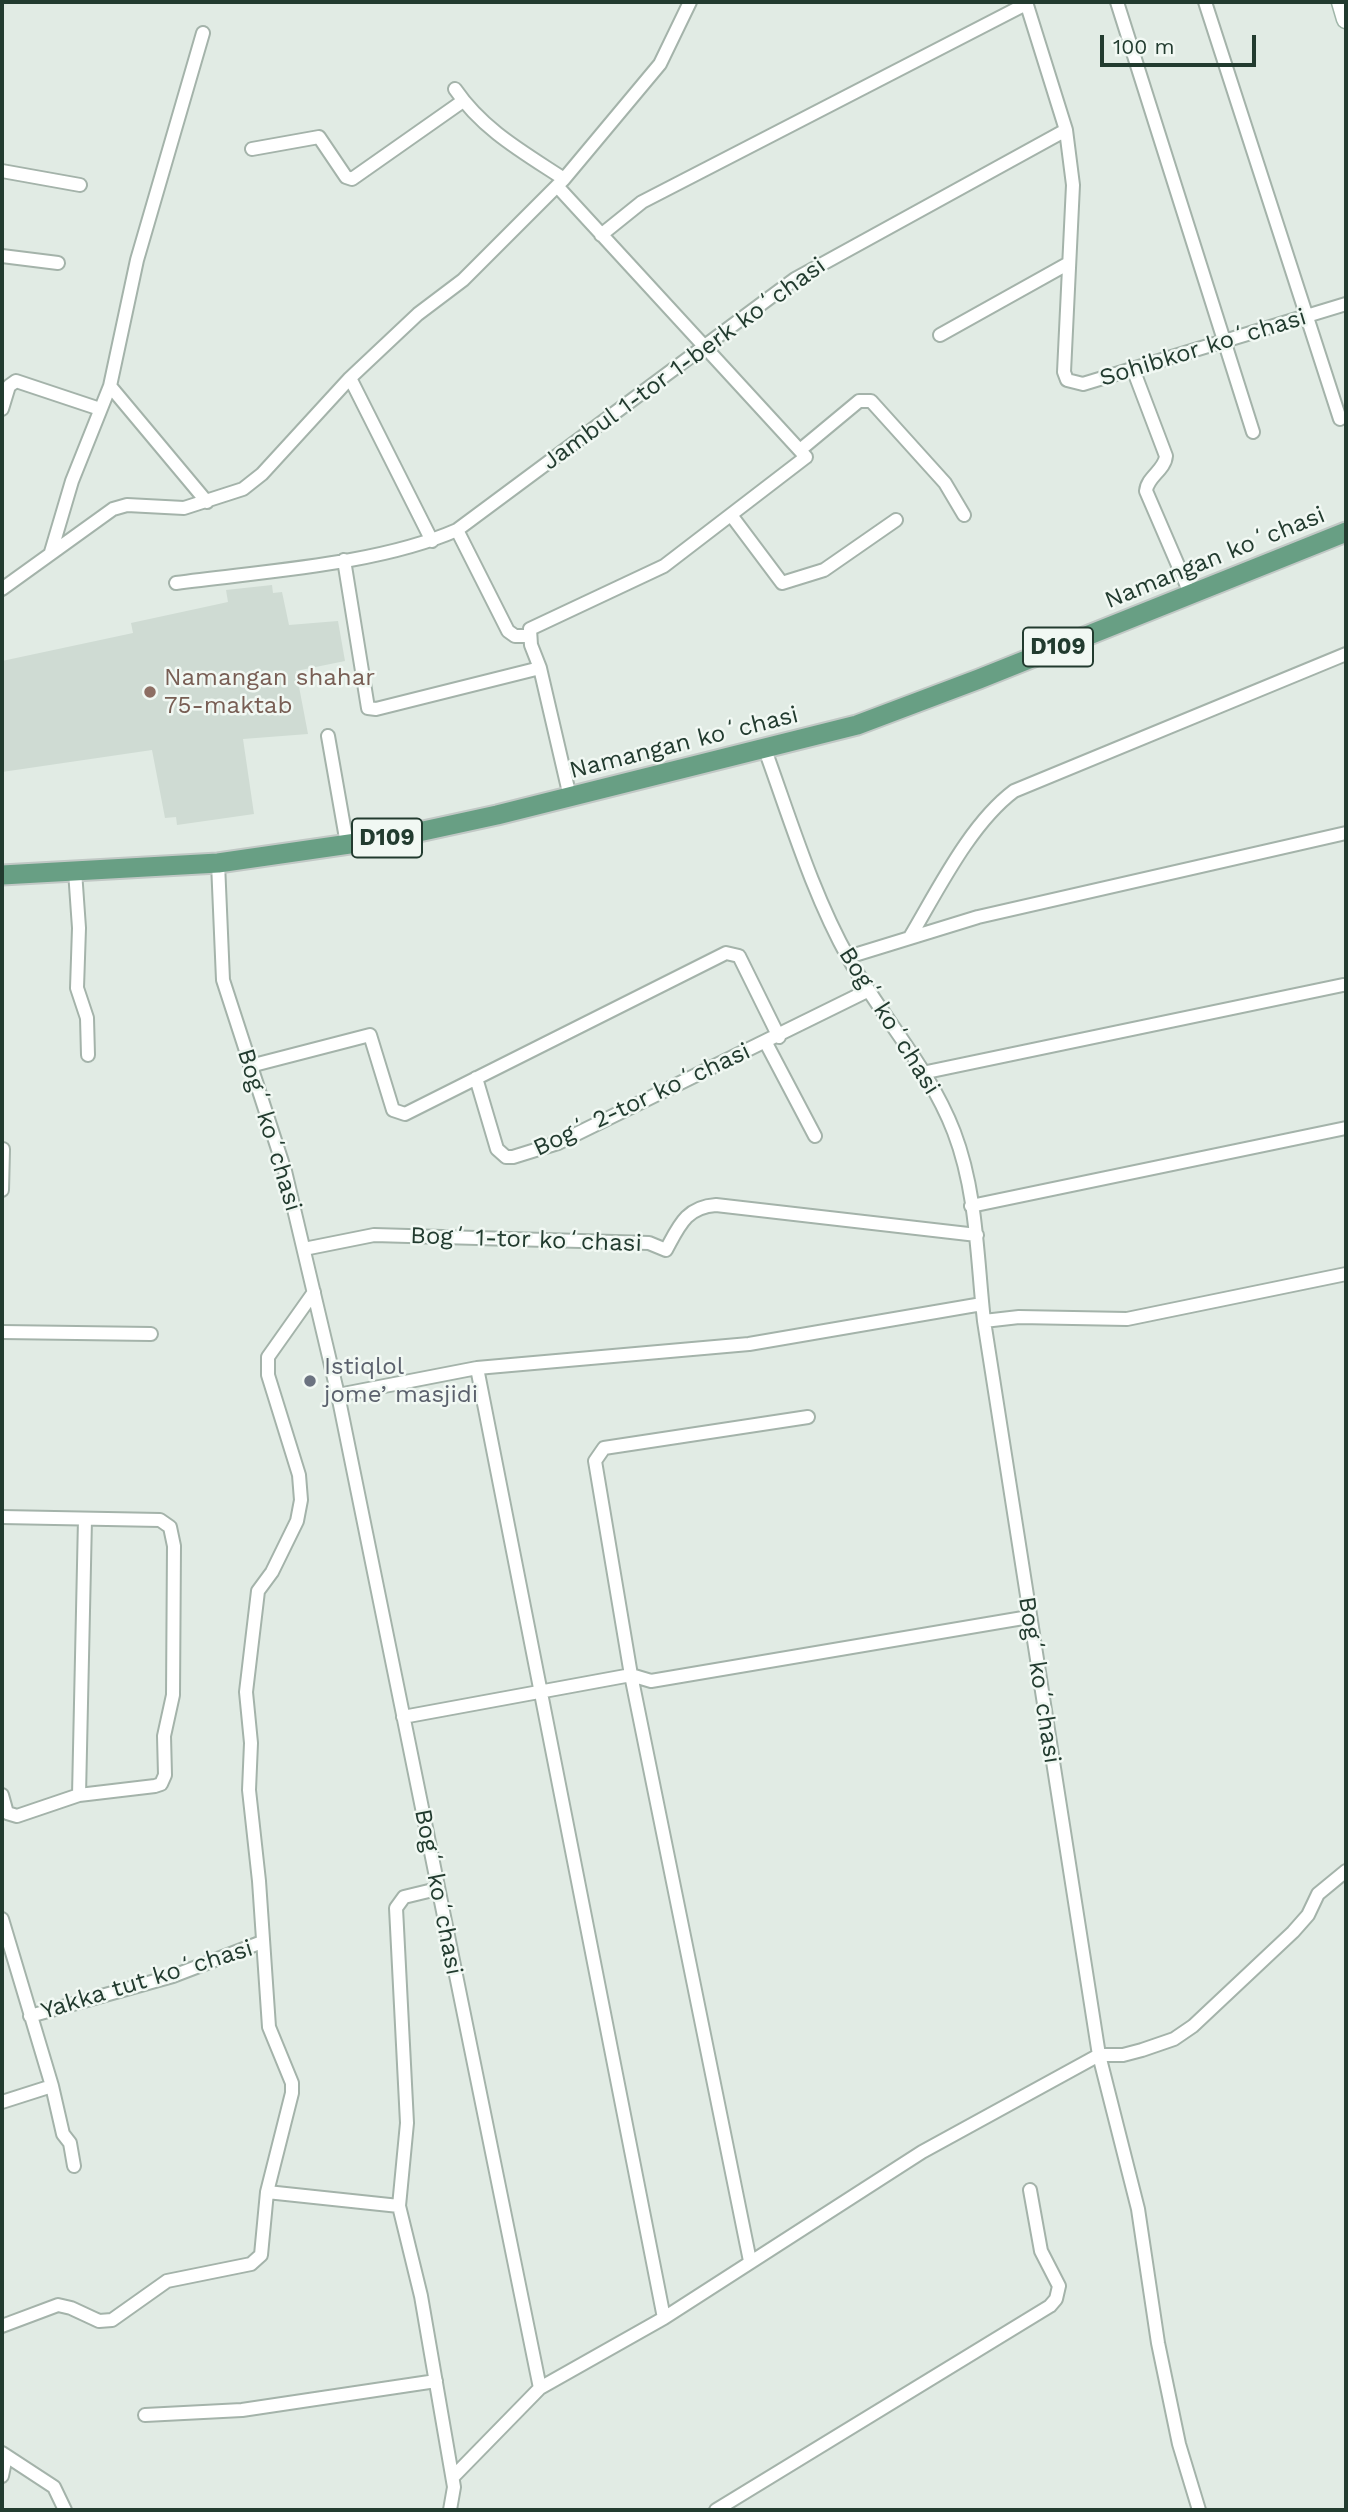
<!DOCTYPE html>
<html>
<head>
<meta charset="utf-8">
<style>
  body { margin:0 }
  #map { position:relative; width:1348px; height:2512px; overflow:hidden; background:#e1ebe4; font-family:"Work Sans",sans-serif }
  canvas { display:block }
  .frame { position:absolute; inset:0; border:4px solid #223b2f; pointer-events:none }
  .scale { position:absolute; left:1100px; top:35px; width:156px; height:32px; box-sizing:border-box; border:4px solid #223b2f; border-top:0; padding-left:9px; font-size:21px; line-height:24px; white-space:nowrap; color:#223b2f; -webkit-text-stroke:5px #f1f8f3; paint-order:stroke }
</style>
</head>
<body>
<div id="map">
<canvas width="1348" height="2512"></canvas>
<div class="frame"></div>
<div class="scale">100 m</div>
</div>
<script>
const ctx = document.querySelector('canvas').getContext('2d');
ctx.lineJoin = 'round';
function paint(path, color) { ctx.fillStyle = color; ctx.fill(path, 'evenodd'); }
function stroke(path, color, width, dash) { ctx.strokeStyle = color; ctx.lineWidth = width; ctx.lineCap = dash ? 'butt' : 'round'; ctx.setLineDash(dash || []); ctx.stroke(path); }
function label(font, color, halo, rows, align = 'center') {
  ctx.font = font + ' "Work Sans",sans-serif'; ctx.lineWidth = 5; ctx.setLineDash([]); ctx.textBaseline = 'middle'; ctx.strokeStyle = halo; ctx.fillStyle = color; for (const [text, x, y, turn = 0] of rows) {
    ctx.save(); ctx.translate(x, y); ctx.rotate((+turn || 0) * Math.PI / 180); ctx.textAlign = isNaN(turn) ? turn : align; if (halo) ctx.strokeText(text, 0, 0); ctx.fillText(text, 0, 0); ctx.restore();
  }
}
paint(new Path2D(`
  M272 585 273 593 282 592 289 625 338 621 345 661 296 671 308 734 243 739 254 814 177 825 176 817 165 818 152 750 2 772V661L133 633 131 623 228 602 226 590Z`), '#cfdbd3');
const minor = new Path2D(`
  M1026 2 1066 130 1073 185 1064 372 1067 380 1083 384 1346 304
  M1117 2 1253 432
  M1205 2 1340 419
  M203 33 137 260 110 386 207 502
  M455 89C483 130 523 152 564 179
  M252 149 319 137 346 177 352 179 463 101
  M2 171 80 185
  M557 186 806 457 664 566 530 629 531 645 540 668 570 797
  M601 235 642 202 1026 4
  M2 256 58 263
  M940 335 1069 263
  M1133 369 1166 456C1165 470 1147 477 1146 491L1190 593
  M350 378 432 541
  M2 409 9 386 16 381 100 409
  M800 450 859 401H871L945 483 964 515
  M731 515 782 583 824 570 896 520
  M457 530 508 631 515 636H530
  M51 552 72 481 110 386
  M344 560 368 708 376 709 540 668
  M176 583C263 571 377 565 457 530L795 279 1066 130
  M2 589 113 509 127 505 184 508 243 489 262 474 350 378 418 314 463 280 564 179 660 64 690 2
  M328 736 347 844
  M764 747C790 818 812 893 849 959 882 1017 930 1069 954 1132 977 1192 977 1259 984 1321L1099 2055 1138 2209 1158 2343 1179 2444 1199 2510
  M218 863 223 980 285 1171 338 1395 540 2388
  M75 871 79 928 77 988 87 1018 88 1055
  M910 937C938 890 970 824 1014 791L1346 654
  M848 957 978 917 1346 833
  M766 1043 815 1136
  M250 1066 370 1035 393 1110 405 1114 726 953 739 956 779 1037
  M922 1073 1343 985
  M476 1078 497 1149 506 1157H513L558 1143 867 991
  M2 1190 3 1149
  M971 1206 1346 1128
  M304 1249 374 1235 649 1243 666 1250C679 1226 686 1207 716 1205L977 1235
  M984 1321 1019 1317 1127 1319 1346 1274
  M2 1332 151 1334
  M477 1368 664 2318
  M338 1395 477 1368 749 1344 982 1304
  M2 1517 160 1520 170 1527 174 1546 173 1695 164 1736 165 1775 161 1784 155 1786 79 1795 85 1519
  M403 1717 631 1675 651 1681 1029 1617
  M2 1795 7 1813 17 1816 79 1795
  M437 1889 404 1897 396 1908 407 2123 399 2206 421 2296 454 2487 450 2510
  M2 1919 52 2086 2 2102
  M30 2016 173 1976 262 1942
  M52 2086 63 2134 70 2143 74 2166
  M267 2192 399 2206
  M750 2261 631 1675 595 1461 604 1448 808 1417
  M2 2326 58 2305 71 2308 99 2321 112 2320 167 2281 251 2264 261 2255 267 2192 292 2093V2083L269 2027 259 1881 249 1790 251 1743 246 1692 258 1591 272 1572 297 1521 301 1500 299 1475 268 1375V1357L314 1292
  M145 2415 242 2410 436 2381
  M2 2453 54 2487 65 2510
  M2 2476 6 2456
  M453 2477 540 2388 664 2318 922 2152 1099 2055H1123L1142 2050 1174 2039 1193 2026 1293 1932 1308 1915 1318 1894 1346 1871
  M716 2510 1050 2306 1056 2299 1059 2286 1041 2251 1030 2190`);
const secondary = new Path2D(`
  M1341 2 1346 19`);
const primary = new Path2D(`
  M2 875 218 863 391 838 497 815 857 725 979 679 1346 532`);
stroke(minor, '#a4b3aa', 16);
stroke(secondary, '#a0b6a9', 21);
stroke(primary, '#c1c8c5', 23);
stroke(minor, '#fff', 12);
stroke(secondary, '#fff', 18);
stroke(primary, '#689f84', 19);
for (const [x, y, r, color] of [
  [150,692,7,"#8d6e63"],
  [310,1381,7,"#6b7280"]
]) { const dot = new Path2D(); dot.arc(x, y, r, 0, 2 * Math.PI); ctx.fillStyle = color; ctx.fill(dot); stroke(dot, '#f1f8f3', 2.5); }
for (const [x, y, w] of [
  [1058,647,70],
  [387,838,70]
]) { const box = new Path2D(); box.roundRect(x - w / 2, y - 19.5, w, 39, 5); ctx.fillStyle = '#f1f8f3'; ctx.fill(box); stroke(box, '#223b2f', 2); }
label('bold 23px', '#223b2f', null, [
  ["D109",1058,647],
  ["D109",387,838]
]);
label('24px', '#223b2f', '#f1f8f3', [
  ["Sohibkor koʻchasi",1203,348,-17],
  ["Jambul 1-tor 1-berk koʻchasi",684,364,-36],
  ["Namangan koʻchasi",1215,558,-22],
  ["Namangan koʻchasi",684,743,-14],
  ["Bogʻ koʻchasi",889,1021,58],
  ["Bogʻ 2-tor koʻchasi",642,1100,-25],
  ["Bogʻ koʻchasi",269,1130,73],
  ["Bogʻ 1-tor koʻchasi",526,1240,2],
  ["Bogʻ koʻchasi",1039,1680,81],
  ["Bogʻ koʻchasi",438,1892,79],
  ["Yakka tut koʻchasi",147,1980,-17]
]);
label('24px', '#785e54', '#f1f8f3', [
  ["Namangan shahar",164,678],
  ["75-maktab",164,706]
], 'left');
label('24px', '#5b616d', '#f1f8f3', [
  ["Istiqlol",324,1367],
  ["jome’ masjidi",324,1395]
], 'left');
</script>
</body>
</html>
